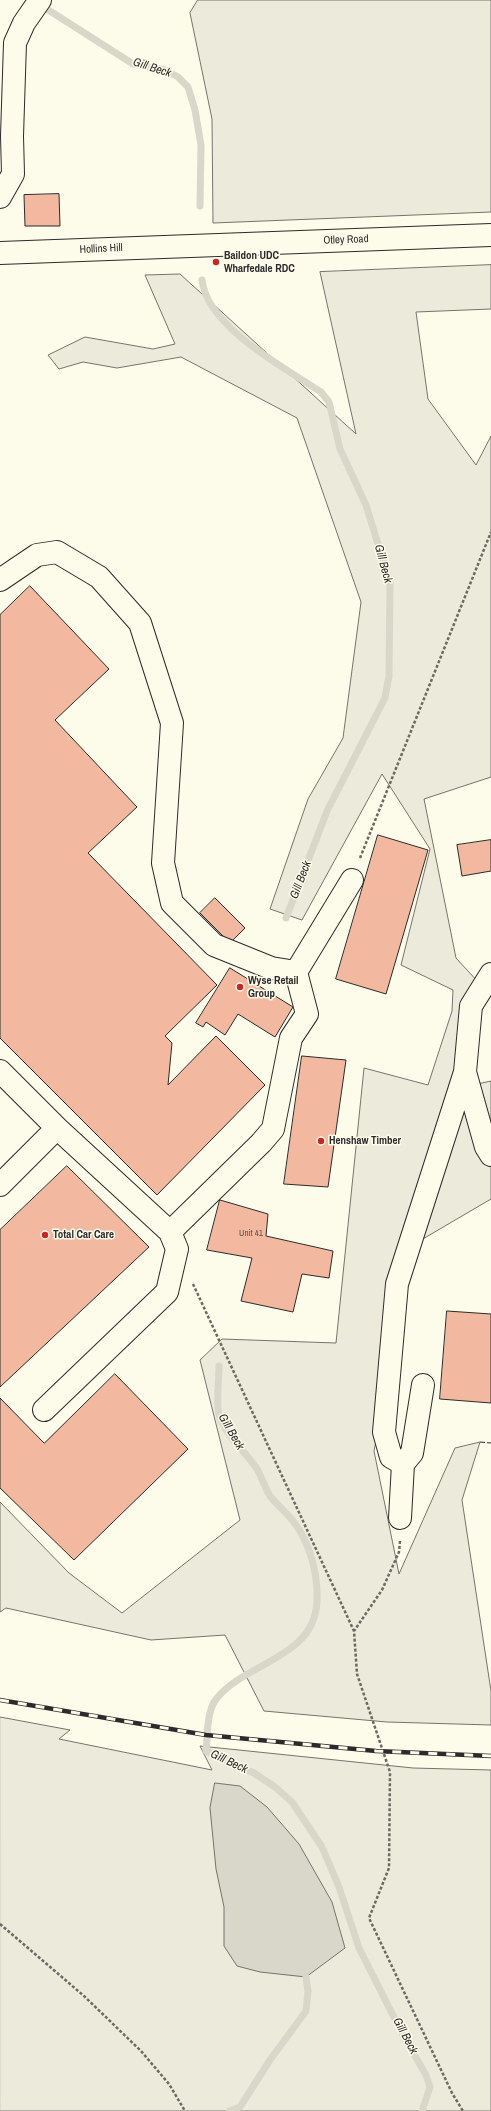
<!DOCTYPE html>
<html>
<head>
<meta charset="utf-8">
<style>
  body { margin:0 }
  canvas { display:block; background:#fdfbea }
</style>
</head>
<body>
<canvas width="491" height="2111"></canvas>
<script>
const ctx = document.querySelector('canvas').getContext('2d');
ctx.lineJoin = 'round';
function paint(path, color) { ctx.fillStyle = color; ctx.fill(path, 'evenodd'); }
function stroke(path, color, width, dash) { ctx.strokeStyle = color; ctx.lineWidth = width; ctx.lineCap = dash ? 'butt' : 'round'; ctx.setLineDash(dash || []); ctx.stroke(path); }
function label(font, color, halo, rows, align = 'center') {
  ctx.font = font + ' "Archivo Narrow",sans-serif'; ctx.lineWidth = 3; ctx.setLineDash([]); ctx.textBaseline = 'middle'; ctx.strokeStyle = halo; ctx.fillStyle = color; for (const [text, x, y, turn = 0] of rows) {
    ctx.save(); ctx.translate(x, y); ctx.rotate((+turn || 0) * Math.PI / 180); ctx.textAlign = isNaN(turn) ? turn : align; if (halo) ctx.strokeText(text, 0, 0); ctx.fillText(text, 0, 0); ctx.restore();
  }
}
const green = new Path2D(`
  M198 0H491V212L213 223 212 119 190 13Z
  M491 265V309L416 312 428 399 476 465 491 436V777L424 799 456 958 480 984 450 1090 491 1081V1199L416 1243 374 1451 399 1574 455 1448 480 1442 462 1500 491 1691V1725L387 1722 264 1711 225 1635 151 1640 6 1608 0 1612V1502L69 1573 122 1613 240 1520 200 1360 222 1339 336 1343 364 1068 428 1085 452 1011 453 990 401 965 430 849 382 774 302 920 270 909 308 799 343 738 361 602 297 418 181 357 117 368 83 362 59 369 48 355 85 337 153 349 175 344 145 275 180 274 356 434 320 272Z
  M0 1717 70 1730 59 1739 212 1770 200 1746 413 1768 491 1770V2111H0Z`);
paint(green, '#ecebdb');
stroke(green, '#74746e', 1);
const water = new Path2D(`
  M215 1783 240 1786 267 1807 299 1844 332 1902 345 1948 306 1977 260 1972 237 1966 224 1946V1907L216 1869 210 1808Z`);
paint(water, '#d8d7c9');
stroke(water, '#74746e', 1);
stroke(new Path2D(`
  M39 4 133 64 165 70 178 77 188 87 195 110 201 145 200 206
  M202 280C207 327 285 368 321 392L329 402 340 449 366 505 390 583 389 676 385 698 327 811 286 918
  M219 1366C219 1377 216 1405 219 1415 226 1436 245 1451 257 1469 262 1478 265 1488 270 1496 277 1505 286 1512 293 1521 310 1542 318 1574 317 1601 315 1658 246 1662 217 1698 206 1711 208 1735 206 1751L254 1773 275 1787 292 1802 322 1847 339 1887 359 1948 404 2037 426 2075 430 2087 422 2111
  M229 2111 240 2107 270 2060 306 2011 308 1991 306 1977`), '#d8d7c9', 7);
const building = new Path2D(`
  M59 194 60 226H25L24 195Z
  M30 586 109 669 55 720 137 807 88 853 217 985 165 1036 172 1043 168 1085 216 1036 265 1085 157 1195 0 1038V615Z
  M378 835 428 850 386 994 336 979Z
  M491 840V871L462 876 457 845Z
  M215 898 245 928 230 943 200 913Z
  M230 968 293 1007 275 1037 238 1014 225 1035 206 1022 203 1027 196 1023Z
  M302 1056 346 1060 328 1187 284 1184Z
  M67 1166 149 1247 0 1387V1230Z
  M220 1200 268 1214 266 1236 333 1251 329 1278 302 1274 293 1312 241 1301 252 1258 207 1250Z
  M447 1311 491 1314V1403L440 1399Z
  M115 1374 188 1449 74 1560 0 1488V1398L44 1443Z`);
paint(building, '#f2b8a0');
stroke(building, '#2b2b2b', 1);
const minor = new Path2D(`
  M0 197 13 174 12 136 15 43 24 23 40 0
  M0 580 37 555 57 552 99 577 140 623 172 723 163 863 172 903 214 945 271 968 296 972 352 880
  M491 974 471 1006 465 1072 486 1147 491 1155
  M0 1071 57 1128 170 1232
  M0 1185 57 1128
  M44 1410 167 1292 177 1249 170 1232 261 1143 273 1129 291 1038 307 1014 296 972
  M403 1464 391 1457 384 1432 397 1284 465 1072
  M400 1518 403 1464 412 1453 423 1385`);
const major = new Path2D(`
  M0 253 491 235`);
stroke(minor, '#2b2b2b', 24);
stroke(major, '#2b2b2b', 24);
stroke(new Path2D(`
  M360 858 491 532
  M193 1284 354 1631
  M400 1541 399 1552 382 1590 354 1631 357 1674 390 1772 389 1868 369 1918 452 2093 463 2111
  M0 1924 84 1996 141 2051 169 2084 185 2111`), '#6a6964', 2.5, [3, 2]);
stroke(minor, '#fdfbea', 22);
stroke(major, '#fdfbea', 22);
const rail = new Path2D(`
  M0 1700 206 1735 376 1751 491 1756`);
stroke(rail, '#2b2b2b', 4.5);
stroke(rail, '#fdfbea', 3, [9]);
stroke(new Path2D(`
  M480 1442 491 1443`), '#2b2b2b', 1, [5, 2]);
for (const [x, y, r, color] of [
  [216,262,4,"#c62828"],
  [240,987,4,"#c62828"],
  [321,1141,4,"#c62828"],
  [45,1235,4,"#c62828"]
]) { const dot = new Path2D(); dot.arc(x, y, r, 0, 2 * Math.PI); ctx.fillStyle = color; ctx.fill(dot); stroke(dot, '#fdfbea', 1.5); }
label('9px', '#5d4e48', null, [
  ["Unit 41",251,1234]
]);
label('11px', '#2b2b2b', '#fdfbea', [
  ["Otley Road",346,240,-2],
  ["Hollins Hill",101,249,-3]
]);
label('bold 11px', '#2b2b2b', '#fdfbea', [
  ["Baildon UDC",224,256],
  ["Wharfedale RDC",224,269],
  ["Wyse Retail",248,981],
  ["Group",248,994],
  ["Henshaw Timber",329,1141],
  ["Total Car Care",53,1235]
], 'left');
label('italic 12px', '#2b2b2b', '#fdfbea', [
  ["Gill Beck",152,68,18],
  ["Gill Beck",383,564,75],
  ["Gill Beck",301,880,-69],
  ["Gill Beck",231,1432,60],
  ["Gill Beck",229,1762,25],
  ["Gill Beck",405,2036,62]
]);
</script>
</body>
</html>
